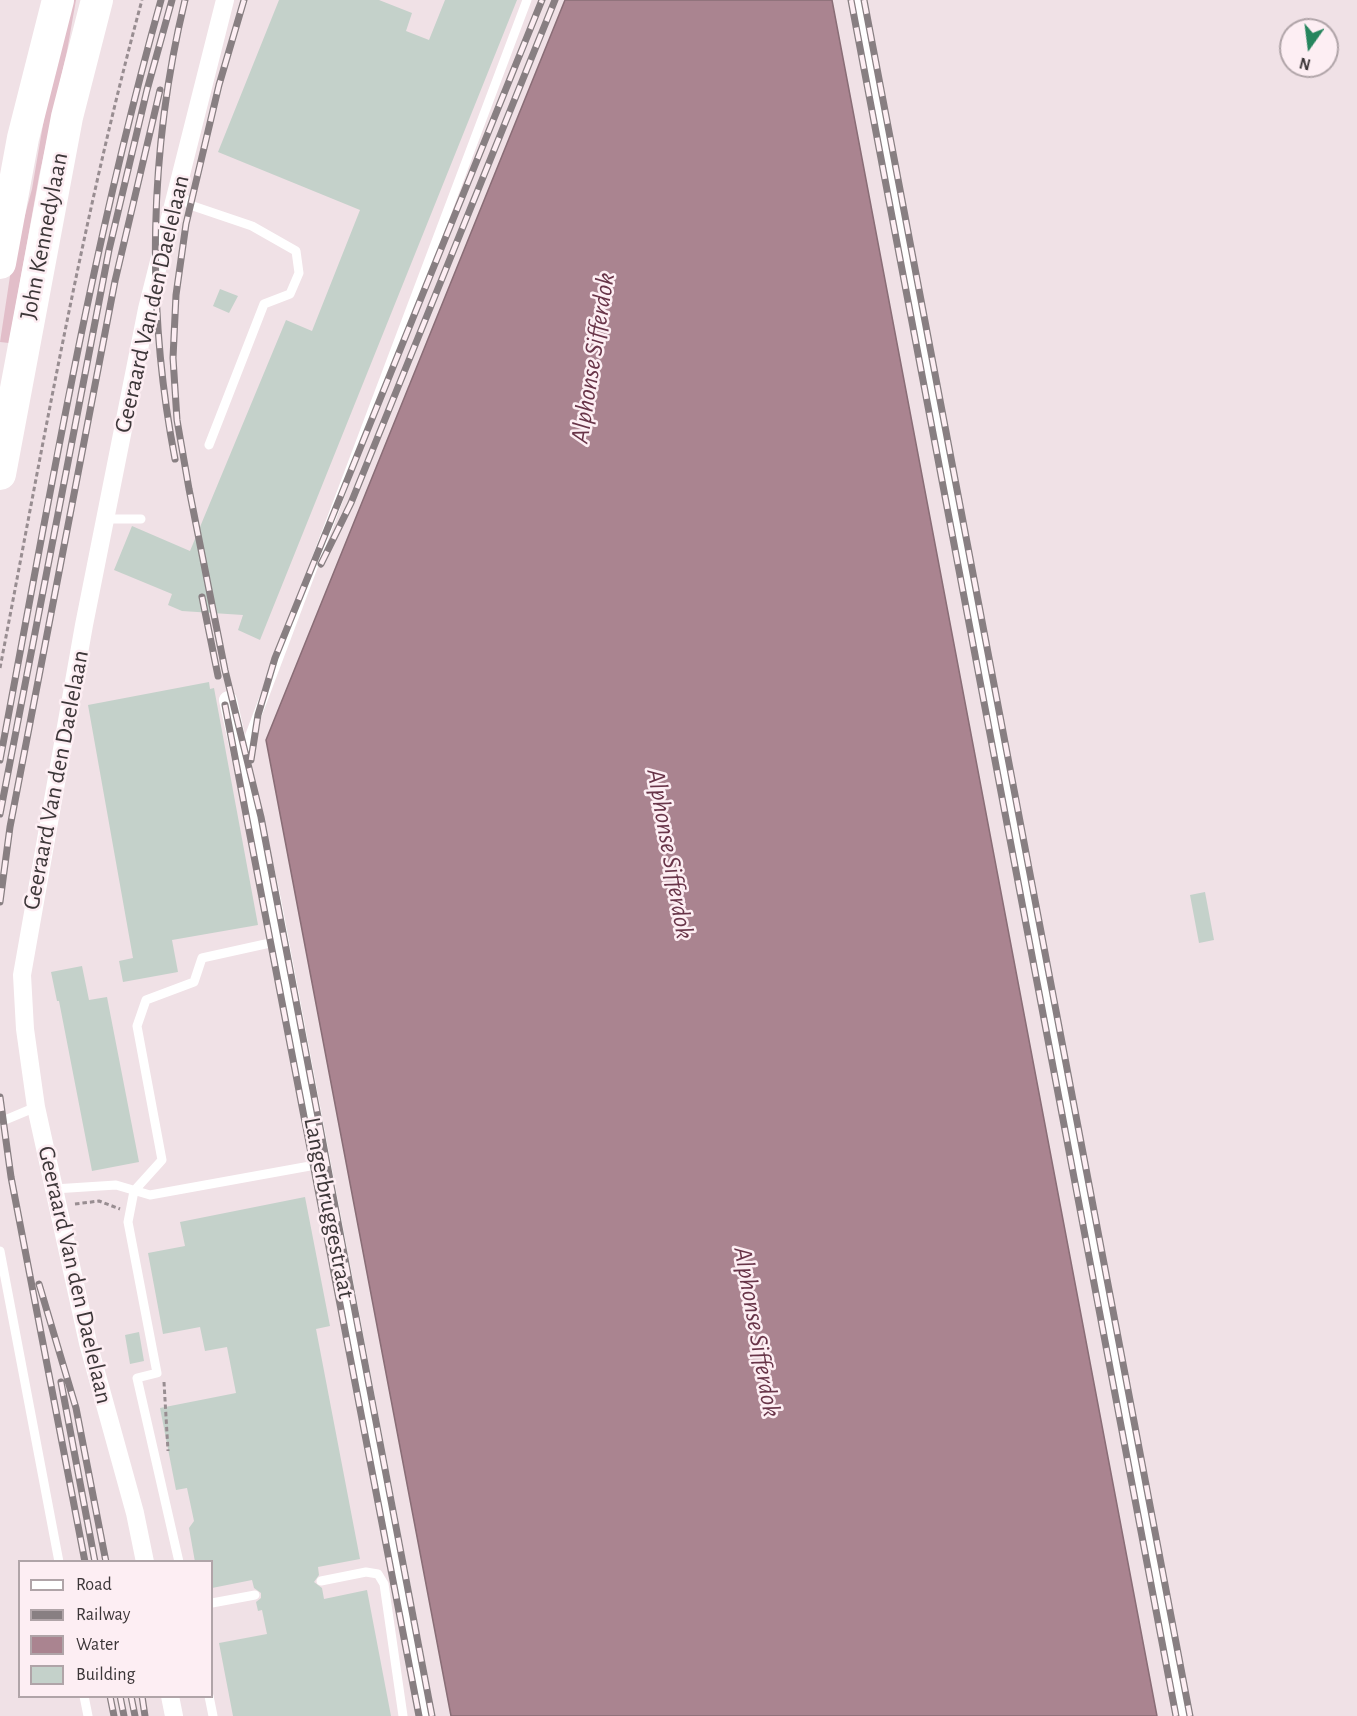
<!DOCTYPE html>
<html>
<head>
<meta charset="utf-8">
<style>
  body { margin:0 }
  #map { position:relative; width:1357px; height:1716px; overflow:hidden; background:#f0e1e6; font-family:"Alegreya Sans",sans-serif }
  canvas { display:block }
  .legend { position:absolute; left:18px; top:1560px; width:195px; height:138px; box-sizing:border-box; background:#fdeef3; border:2px solid #b0a4a8; margin:0; padding:8px 10px; list-style:none; font-size:18px; color:#3c3638 }
  .legend li { display:flex; align-items:center; gap:12px; height:30px }
  .legend b { width:30px; border:2px solid #b0a4a8 }
  .north { position:absolute; left:1279px; top:18px; width:60px; height:60px; box-sizing:border-box; background:#fdeef3; border:2px solid #b0a4a8; border-radius:50%; rotate:194deg; font-size:16px; font-weight:700; line-height:24px; text-align:center; color:#3c3638 }
  .north::after { content:''; display:block; margin:auto; width:21px; height:27px; background:#26855d; clip-path:polygon(50% 0,100% 100%,50% 72%,0 100%) }
</style>
</head>
<body>
<div id="map">
<canvas width="1357" height="1716"></canvas>
<ul class="legend">
<li><b style="height:8px;background:#fff"></b>Road</li>
<li><b style="height:8px;background:#887f82"></b>Railway</li>
<li><b style="height:16px;background:#aa8490"></b>Water</li>
<li><b style="height:16px;background:#c4d1ca"></b>Building</li>
</ul>
<div class="north">N</div>
</div>
<script>
const ctx = document.querySelector('canvas').getContext('2d');
ctx.lineJoin = 'round';
function paint(path, color) { ctx.fillStyle = color; ctx.fill(path, 'evenodd'); }
function stroke(path, color, width, dash) { ctx.strokeStyle = color; ctx.lineWidth = width; ctx.lineCap = dash ? 'butt' : 'round'; ctx.setLineDash(dash || []); ctx.stroke(path); }
function label(font, color, halo, rows, align = 'center') {
  ctx.font = font + ' "Alegreya Sans",sans-serif'; ctx.lineWidth = 5; ctx.setLineDash([]); ctx.textBaseline = 'middle'; ctx.strokeStyle = halo; ctx.fillStyle = color; for (const [text, x, y, turn = 0] of rows) {
    ctx.save(); ctx.translate(x, y); ctx.rotate((+turn || 0) * Math.PI / 180); ctx.textAlign = isNaN(turn) ? turn : align; if (halo) ctx.strokeText(text, 0, 0); ctx.fillText(text, 0, 0); ctx.restore();
  }
}
paint(new Path2D(`
  M69 0H76L67 51 39 176 9 343 0 342 12 263 32 189 51 78Z`), '#e2bec9');
const water = new Path2D(`
  M565 0H832L1157 1716H451L266 740Z`);
paint(water, '#aa8490');
stroke(water, '#896d76', 1.5);
paint(new Path2D(`
  M279 0H379L412 13 406 31 429 40 445 0H517L260 640 238 630 243 615 182 611 168 605 172 594 114 570 132 526 190 551 286 320 312 331 360 210 218 152Z
  M220 289 238 296 229 313 213 306Z
  M209 682 210 689 214 688 258 925 172 940 178 972 123 982 119 961 133 958 88 705Z
  M1205 892 1214 940 1199 943 1190 895Z
  M82 966 89 1000 107 997 139 1162 92 1171 59 1001H57L51 972Z
  M305 1197 330 1326 316 1329 360 1559 318 1567 319 1575 314 1582 322 1588 324 1599 367 1590 391 1716H233L219 1643 267 1634 262 1610 258 1611 256 1602 261 1598V1593L254 1588 252 1580 212 1588V1562H195L189 1528 194 1521 187 1488 176 1490 160 1408 236 1393 227 1347 205 1351 200 1327 163 1334 148 1253 185 1246 180 1222Z
  M139 1332 144 1361 130 1364 125 1335Z`), '#c4d1ca');
stroke(new Path2D(`
  M0 668C43 445 82 220 142 0
  M75 1204 99 1201 120 1209
  M164 1382 168 1451`), '#988d91', 3, [4.5, 3]);
stroke(new Path2D(`
  M857 0 1183 1716
  M177 190 190 205 252 226 296 251 299 273 290 294 264 304 209 445
  M105 519H141
  M243 753 527 0
  M0 1122 36 1107
  M54 1189 116 1185 150 1195 321 1164
  M0 1251 59 1562
  M179 1562 137 1378 157 1373 128 1222 134 1191 162 1160 137 1026 146 1000 194 982 202 958 279 941
  M321 1581 366 1572 378 1574 384 1584 403 1716
  M212 1603 255 1595
  M84 1696 88 1716
  M209 1696 213 1716`), '#fff', 9);
stroke(new Path2D(`
  M228 700 272 900 426 1716
  M145 1562 135 1513 88 1343 36 1107 25 1029 22 975 84 625 147 309 225 0
  M170 1696 174 1716`), '#fff', 18);
stroke(new Path2D(`
  M0 263 23 138 58 0
  M0 474 67 117 97 0`), '#fff', 32);
const rail = new Path2D(`
  M244 0 219 85 186 224 176 295 173 358 177 420 189 489 225 670 261 817 432 1716
  M851 0 1176 1716
  M864 0 1190 1716
  M175 459C146 308 149 149 185 0
  M321 564 351 503 555 0
  M202 597 218 676
  M225 705 419 1716
  M0 760C48 506 91 249 161 0
  M251 760 258 715 275 658 542 0
  M0 814 109 250 147 90 172 0
  M0 902 10 827 115 281 160 90
  M0 1097 11 1177 85 1562
  M39 1284 76 1408 106 1562
  M61 1382 95 1562
  M110 1696 114 1716
  M120 1696 124 1716
  M131 1696 135 1716
  M142 1696 145 1716`);
stroke(rail, '#887f82', 7);
stroke(rail, '#fdeef3', 4.5, [14]);
label('24px', '#3c3638', '#fdeef3', [
  ["John Kennedylaan",44,236,-79],
  ["Geeraard Van den Daelelaan",152,304,-77],
  ["Geeraard Van den Daelelaan",56,780,-79],
  ["Langerbruggestraat",329,1208,79],
  ["Geeraard Van den Daelelaan",75,1275,77]
]);
label('italic 26px', '#683448', '#fdeef3', [
  ["Alphonse Sifferdok",593,358,-81],
  ["Alphonse Sifferdok",670,854,80],
  ["Alphonse Sifferdok",757,1332,80]
]);
</script>
</body>
</html>
